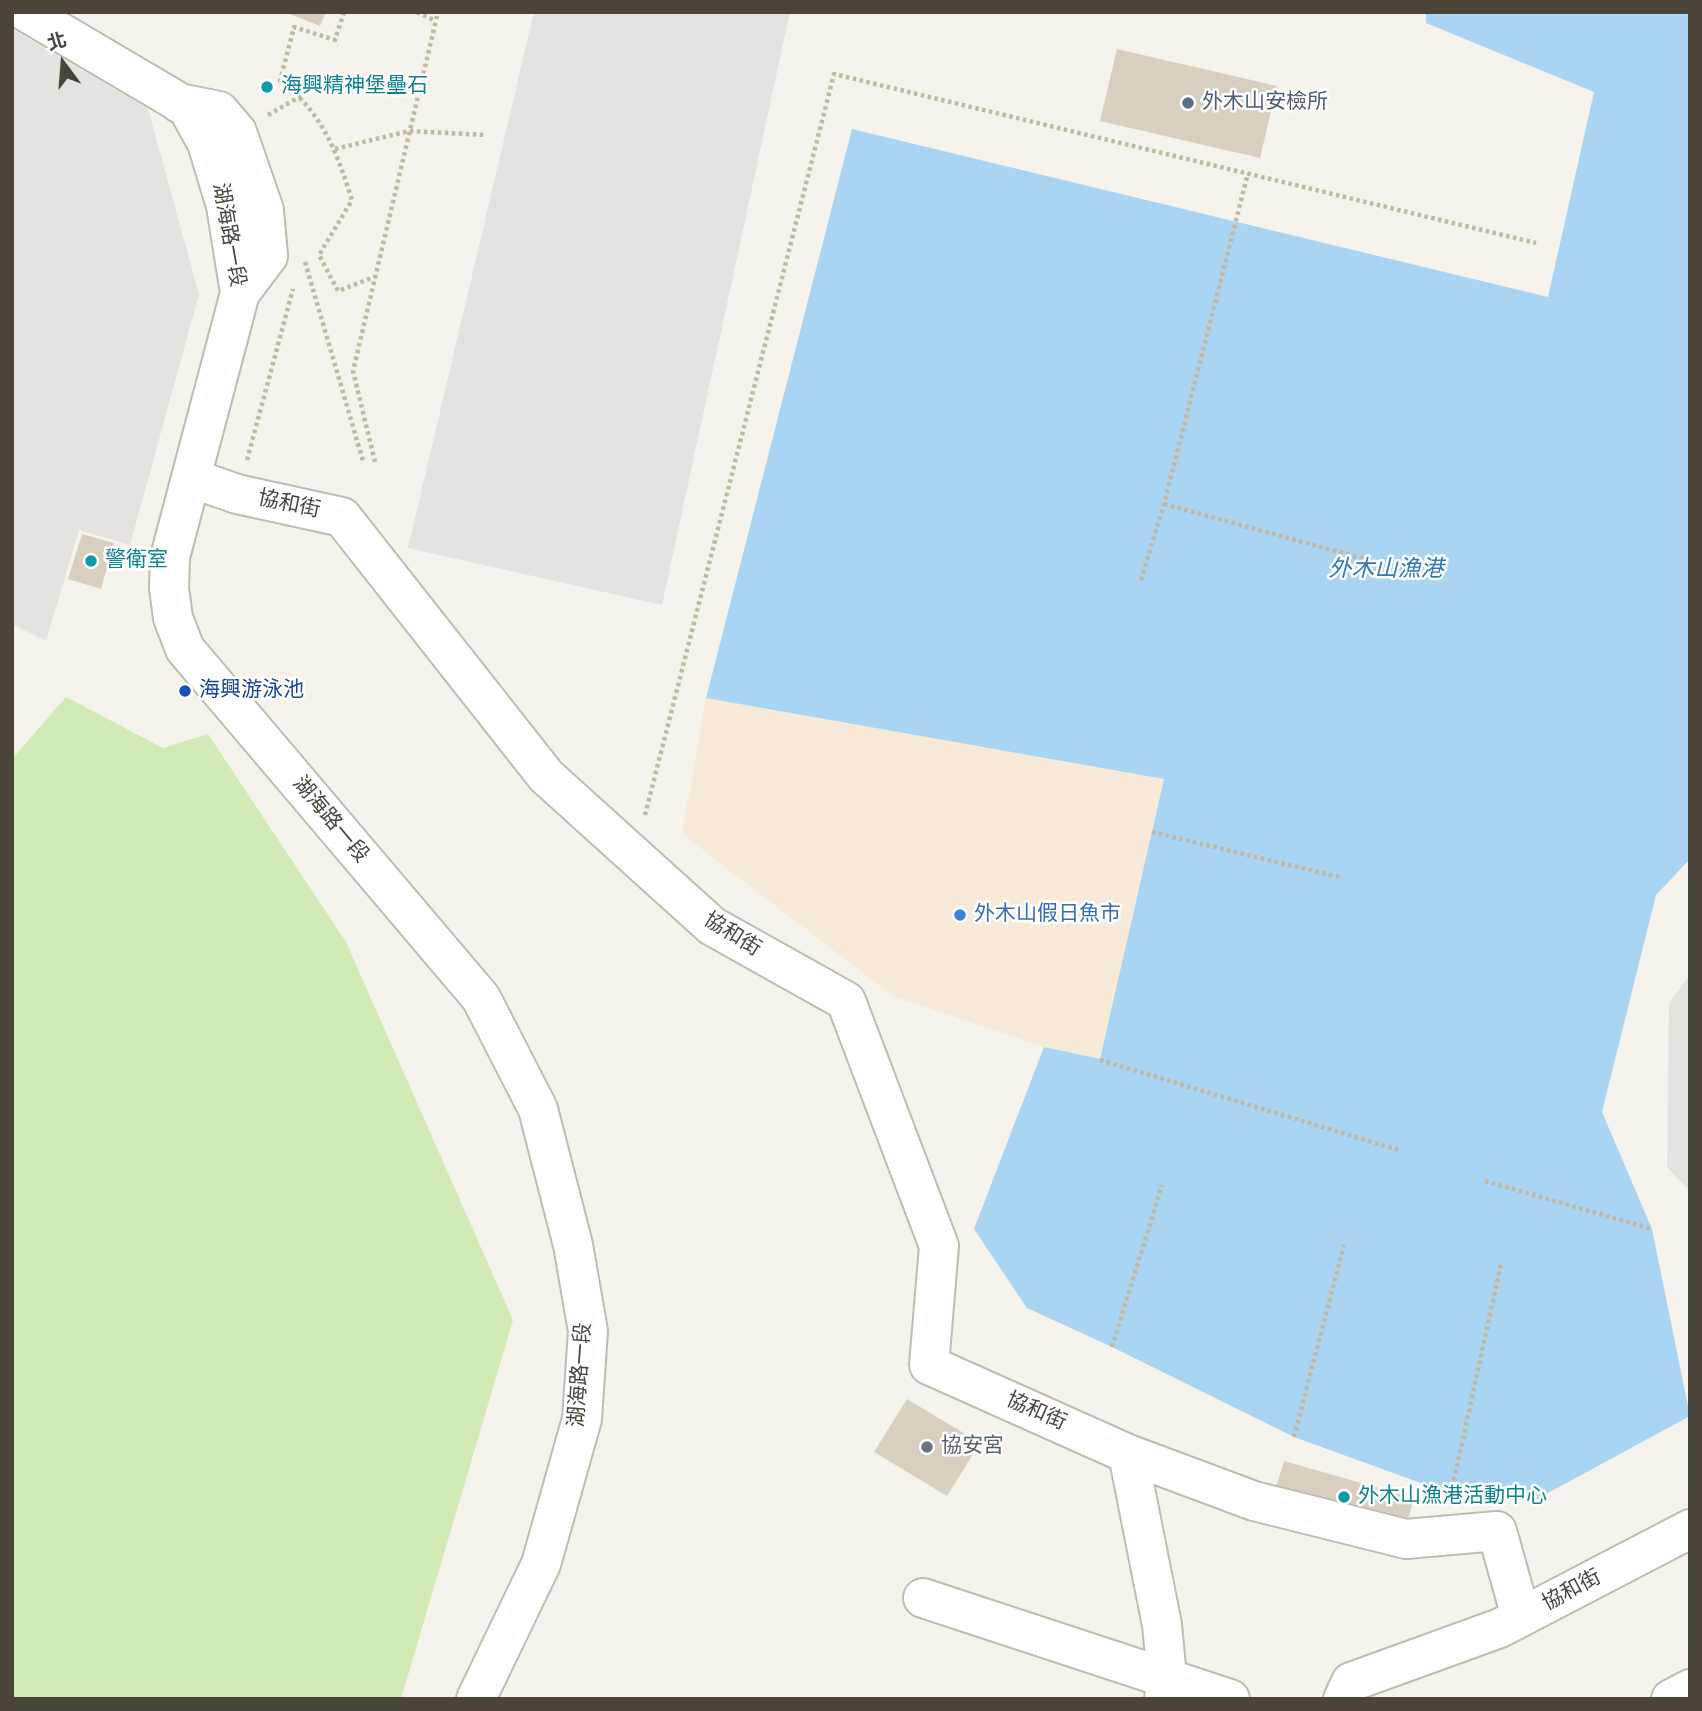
<!DOCTYPE html>
<html>
<head>
<meta charset="utf-8">
<style>
  body { margin:0 }
  #map { position:relative; width:1702px; height:1711px; overflow:hidden; background:#f6f3ec; font-family:"Sofia Sans Condensed","Noto Sans TC",sans-serif }
  canvas { display:block }
  .frame { position:absolute; inset:0; border:14px solid #4b4439; pointer-events:none }
  .north { position:absolute; left:28px; top:28px; width:70px; height:70px; -webkit-text-stroke:5px #fff; paint-order:stroke; rotate:344deg; font-size:19px; font-weight:700; line-height:28px; text-align:center; color:#4b4439 }
  .north::after { content:''; display:block; margin:auto; width:24px; height:32px; background:#4b4439; clip-path:polygon(50% 0,100% 100%,50% 72%,0 100%) }
</style>
</head>
<body>
<div id="map">
<canvas width="1702" height="1711"></canvas>
<div class="frame"></div>
<div class="north">北</div>
</div>
<script>
const ctx = document.querySelector('canvas').getContext('2d');
ctx.lineJoin = 'round';
function paint(path, color) { ctx.fillStyle = color; ctx.fill(path, 'evenodd'); }
function stroke(path, color, width, dash) { ctx.strokeStyle = color; ctx.lineWidth = width; ctx.lineCap = dash ? 'butt' : 'round'; ctx.setLineDash(dash || []); ctx.stroke(path); }
function label(font, color, halo, rows, align = 'center') {
  ctx.font = font + ' "Sofia Sans Condensed","Noto Sans TC",sans-serif'; ctx.lineWidth = 5; ctx.setLineDash([]); ctx.textBaseline = 'middle'; ctx.strokeStyle = halo; ctx.fillStyle = color; for (const [text, x, y, turn = 0] of rows) {
    ctx.save(); ctx.translate(x, y); ctx.rotate((+turn || 0) * Math.PI / 180); ctx.textAlign = isNaN(turn) ? turn : align; if (halo) ctx.strokeText(text, 0, 0); ctx.fillText(text, 0, 0); ctx.restore();
  }
}
paint(new Path2D(`
  M706 698 1164 779 1100 1060 1044 1047 893 996 682 834Z`), '#f7ead8');
paint(new Path2D(`
  M12 29 148 109 199 294 130 545 79 530 46 641 12 624Z
  M1690 975V1191L1667 1167 1669 1003Z`), '#e6e2dd');
paint(new Path2D(`
  M66 697 163 748 208 734 346 942 513 1320 401 1699H12V759Z`), '#d2eab5');
paint(new Path2D(`
  M534 12H790L662 605 408 548Z`), '#e5e3e0');
paint(new Path2D(`
  M1426 12H1690V859L1656 895 1602 1112 1652 1229 1690 1416 1537 1499 1451 1494 1294 1437 1112 1347 1027 1308 974 1229 1044 1047 1100 1059 1164 779 706 698 852 129 1548 297 1594 92 1426 23Z`), '#a9d4f2');
paint(new Path2D(`
  M285 12H326L320 26Z
  M1117 49 1277 86 1260 158 1100 121Z
  M82 534 114 543 101 589 68 579Z
  M907 1399 980 1443 947 1496 874 1452Z
  M1284 1461 1414 1498 1404 1534 1273 1497Z`), '#d8cfc1');
const minor = new Path2D(`
  M26 12 187 107 207 143 226 206 240 293 170 557 169 588 173 618 185 649 481 998 538 1109 573 1245 588 1331 582 1419 541 1564 476 1699
  M179 103 219 111 237 132 264 210 268 256 240 293
  M191 478 237 494 342 517 546 776 712 926 846 1001 939 1246 929 1365 1128 1454 1254 1501 1406 1539 1497 1531 1521 1617
  M1128 1454 1162 1625 1167 1677 1164 1699
  M923 1598 1230 1699
  M1343 1699 1351 1682 1500 1628 1690 1529
  M1671 1699 1690 1689`);
stroke(minor, '#c2bbae', 42);
stroke(new Path2D(`
  M344 12 335 40 294 27 280 81C322 111 337 153 352 200L319 255 338 291 374 277
  M417 12 436 21
  M268 115 301 96
  M335 149 409 131 486 135
  M305 262 363 461
  M247 460 293 289
  M375 462 353 371 438 12
  M1164 504 1419 574
  M1141 580 1164 504 1248 173
  M645 815 834 74 1536 243
  M1152 832 1343 878
  M1100 1060 1402 1151
  M1485 1181 1652 1229
  M1112 1347 1162 1185
  M1294 1437 1344 1245
  M1451 1494 1501 1264`), '#c4b79f', 4.5, [3.5, 3.5]);
stroke(minor, '#fff', 38);
for (const [x, y, r, color] of [
  [267,87,7,"#0f9aa8"],
  [1188,103,7,"#5c6f8a"],
  [91,561,7,"#0f9aa8"],
  [185,691,7,"#1a4fb4"],
  [960,915,7,"#3f7fe0"],
  [927,1447,7,"#6b7280"],
  [1344,1497,7,"#0f9aa8"]
]) { const dot = new Path2D(); dot.arc(x, y, r, 0, 2 * Math.PI); ctx.fillStyle = color; ctx.fill(dot); stroke(dot, '#fff', 2.5); }
label('21px', '#0d838f', '#fff', [
  ["海興精神堡壘石",281,87],
  ["警衛室",105,561],
  ["外木山漁港活動中心",1358,1497]
], 'left');
label('21px', '#4e5e75', '#fff', [
  ["外木山安檢所",1202,103]
], 'left');
label('21px', '#4b4439', '#fff', [
  ["湖海路一段",228,235,80],
  ["協和街",289,505,12],
  ["湖海路一段",330,820,50],
  ["協和街",732,935,32],
  ["湖海路一段",581,1375,-86],
  ["協和街",1036,1412,24],
  ["協和街",1572,1591,-28]
]);
label('21px', '#164399', '#fff', [
  ["海興游泳池",199,691]
], 'left');
label('21px', '#366cbe', '#fff', [
  ["外木山假日魚市",974,915]
], 'left');
label('21px', '#5b616d', '#fff', [
  ["協安宮",941,1447]
], 'left');
label('italic 23px', '#2e7ab2', '#fff', [
  ["外木山漁港",1386,570]
]);
</script>
</body>
</html>
